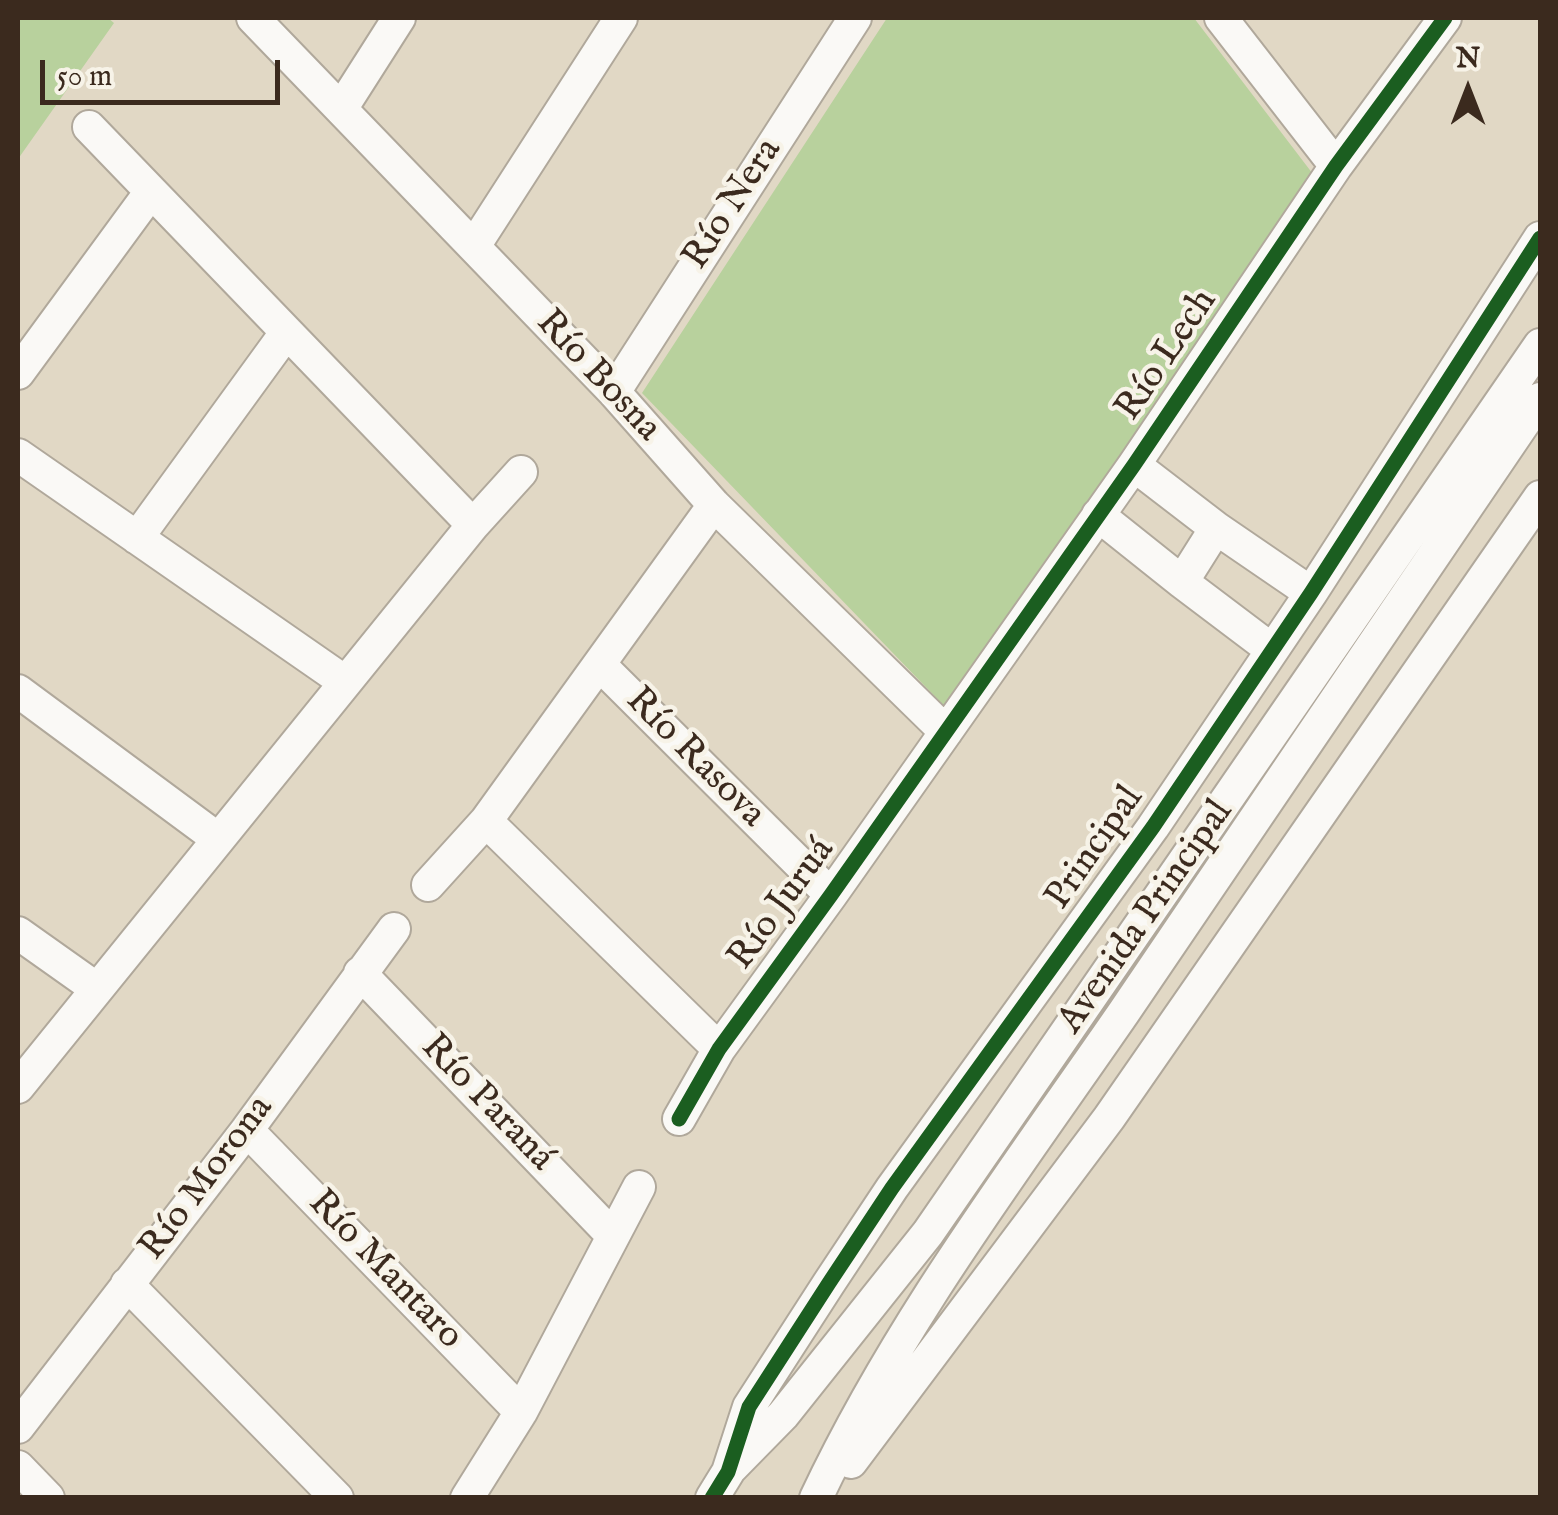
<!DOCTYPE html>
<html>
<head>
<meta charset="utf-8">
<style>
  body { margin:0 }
  #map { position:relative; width:1558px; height:1515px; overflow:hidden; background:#e1d8c5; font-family:"IM FELL English",serif }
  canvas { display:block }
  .frame { position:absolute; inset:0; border:20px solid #3b2a1e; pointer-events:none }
  .north { position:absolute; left:1418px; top:40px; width:100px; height:100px; -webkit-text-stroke:8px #f7f3e8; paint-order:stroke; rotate:0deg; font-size:28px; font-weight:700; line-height:40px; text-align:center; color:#3b2a1e }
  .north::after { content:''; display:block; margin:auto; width:35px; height:45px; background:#3b2a1e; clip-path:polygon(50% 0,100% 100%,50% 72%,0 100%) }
  .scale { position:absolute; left:40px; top:60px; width:240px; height:45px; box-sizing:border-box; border:5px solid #3b2a1e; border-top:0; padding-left:12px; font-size:30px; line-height:35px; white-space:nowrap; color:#3b2a1e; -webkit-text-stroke:8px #f7f3e8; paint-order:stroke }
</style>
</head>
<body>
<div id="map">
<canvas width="1558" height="1515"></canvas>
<div class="frame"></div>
<div class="north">N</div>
<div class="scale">50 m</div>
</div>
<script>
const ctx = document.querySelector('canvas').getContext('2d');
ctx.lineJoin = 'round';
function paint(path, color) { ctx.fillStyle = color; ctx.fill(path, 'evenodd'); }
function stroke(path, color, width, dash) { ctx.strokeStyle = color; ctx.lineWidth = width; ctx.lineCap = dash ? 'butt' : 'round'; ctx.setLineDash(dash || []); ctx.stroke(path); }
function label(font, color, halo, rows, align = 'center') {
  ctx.font = font + ' "IM FELL English",serif'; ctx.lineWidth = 9; ctx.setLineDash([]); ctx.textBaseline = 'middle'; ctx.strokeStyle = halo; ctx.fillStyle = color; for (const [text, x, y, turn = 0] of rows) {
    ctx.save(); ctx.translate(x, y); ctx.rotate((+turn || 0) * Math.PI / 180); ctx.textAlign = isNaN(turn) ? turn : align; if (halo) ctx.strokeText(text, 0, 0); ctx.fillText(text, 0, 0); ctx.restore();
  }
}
paint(new Path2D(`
  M18 18H108L114 23 18 159Z
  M887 18H1194L1319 182 945 707 642 393Z`), '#b8d19d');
const minor = new Path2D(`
  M253 18 614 392 714 505 946 732
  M1221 18 1336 166
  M341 109 399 18
  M89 127 473 525
  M474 246 621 18
  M18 373 150 193
  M614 392 855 18
  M18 455 345 682
  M1134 465 1216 528 1311 593
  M1098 515 1182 582 1272 650
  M137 538 286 333
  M1182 582 1216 528
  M600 665 831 895
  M18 691 218 839
  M486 821 719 1049
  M428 885 486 821 714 505
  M18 933 97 989
  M360 973 612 1235
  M18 1087 473 525 521 472
  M679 1119 719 1049 831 895 1134 465 1336 166 1445 18
  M247 1130 521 1412
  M127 1284 337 1498
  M18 1427 247 1130 394 929
  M851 1462 1109 1118 1540 497
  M18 1467 48 1498
  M731 1468 783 1415 928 1233 1540 345
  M467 1498 521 1412 639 1187
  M712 1498 728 1472 749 1407 829 1283 892 1188 1153 827 1311 593 1540 238
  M816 1498C898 1324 1015 1170 1124 1012 1264 809 1402 604 1540 399`);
stroke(minor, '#b0a89b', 36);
stroke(minor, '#faf9f6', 32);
stroke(new Path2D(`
  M679 1119 719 1049 831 895 1134 465 1336 166 1445 18
  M712 1498 728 1472 749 1407 829 1283 892 1188 1153 827 1311 593 1540 238`), '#1b5e20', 15);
label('38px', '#3b2a1e', '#f7f3e8', [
  ["Río Nera",734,205,-57],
  ["Río Lech",1168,356,-56],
  ["Río Bosna",597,377,47],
  ["Río Rasova",694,759,45],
  ["Principal",1096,849,-55],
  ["Río Juruá",783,905,-54],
  ["Avenida Principal",1147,918,-55],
  ["Río Paraná",486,1104,46],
  ["Río Morona",208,1179,-53],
  ["Río Mantaro",384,1271,46]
]);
</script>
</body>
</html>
